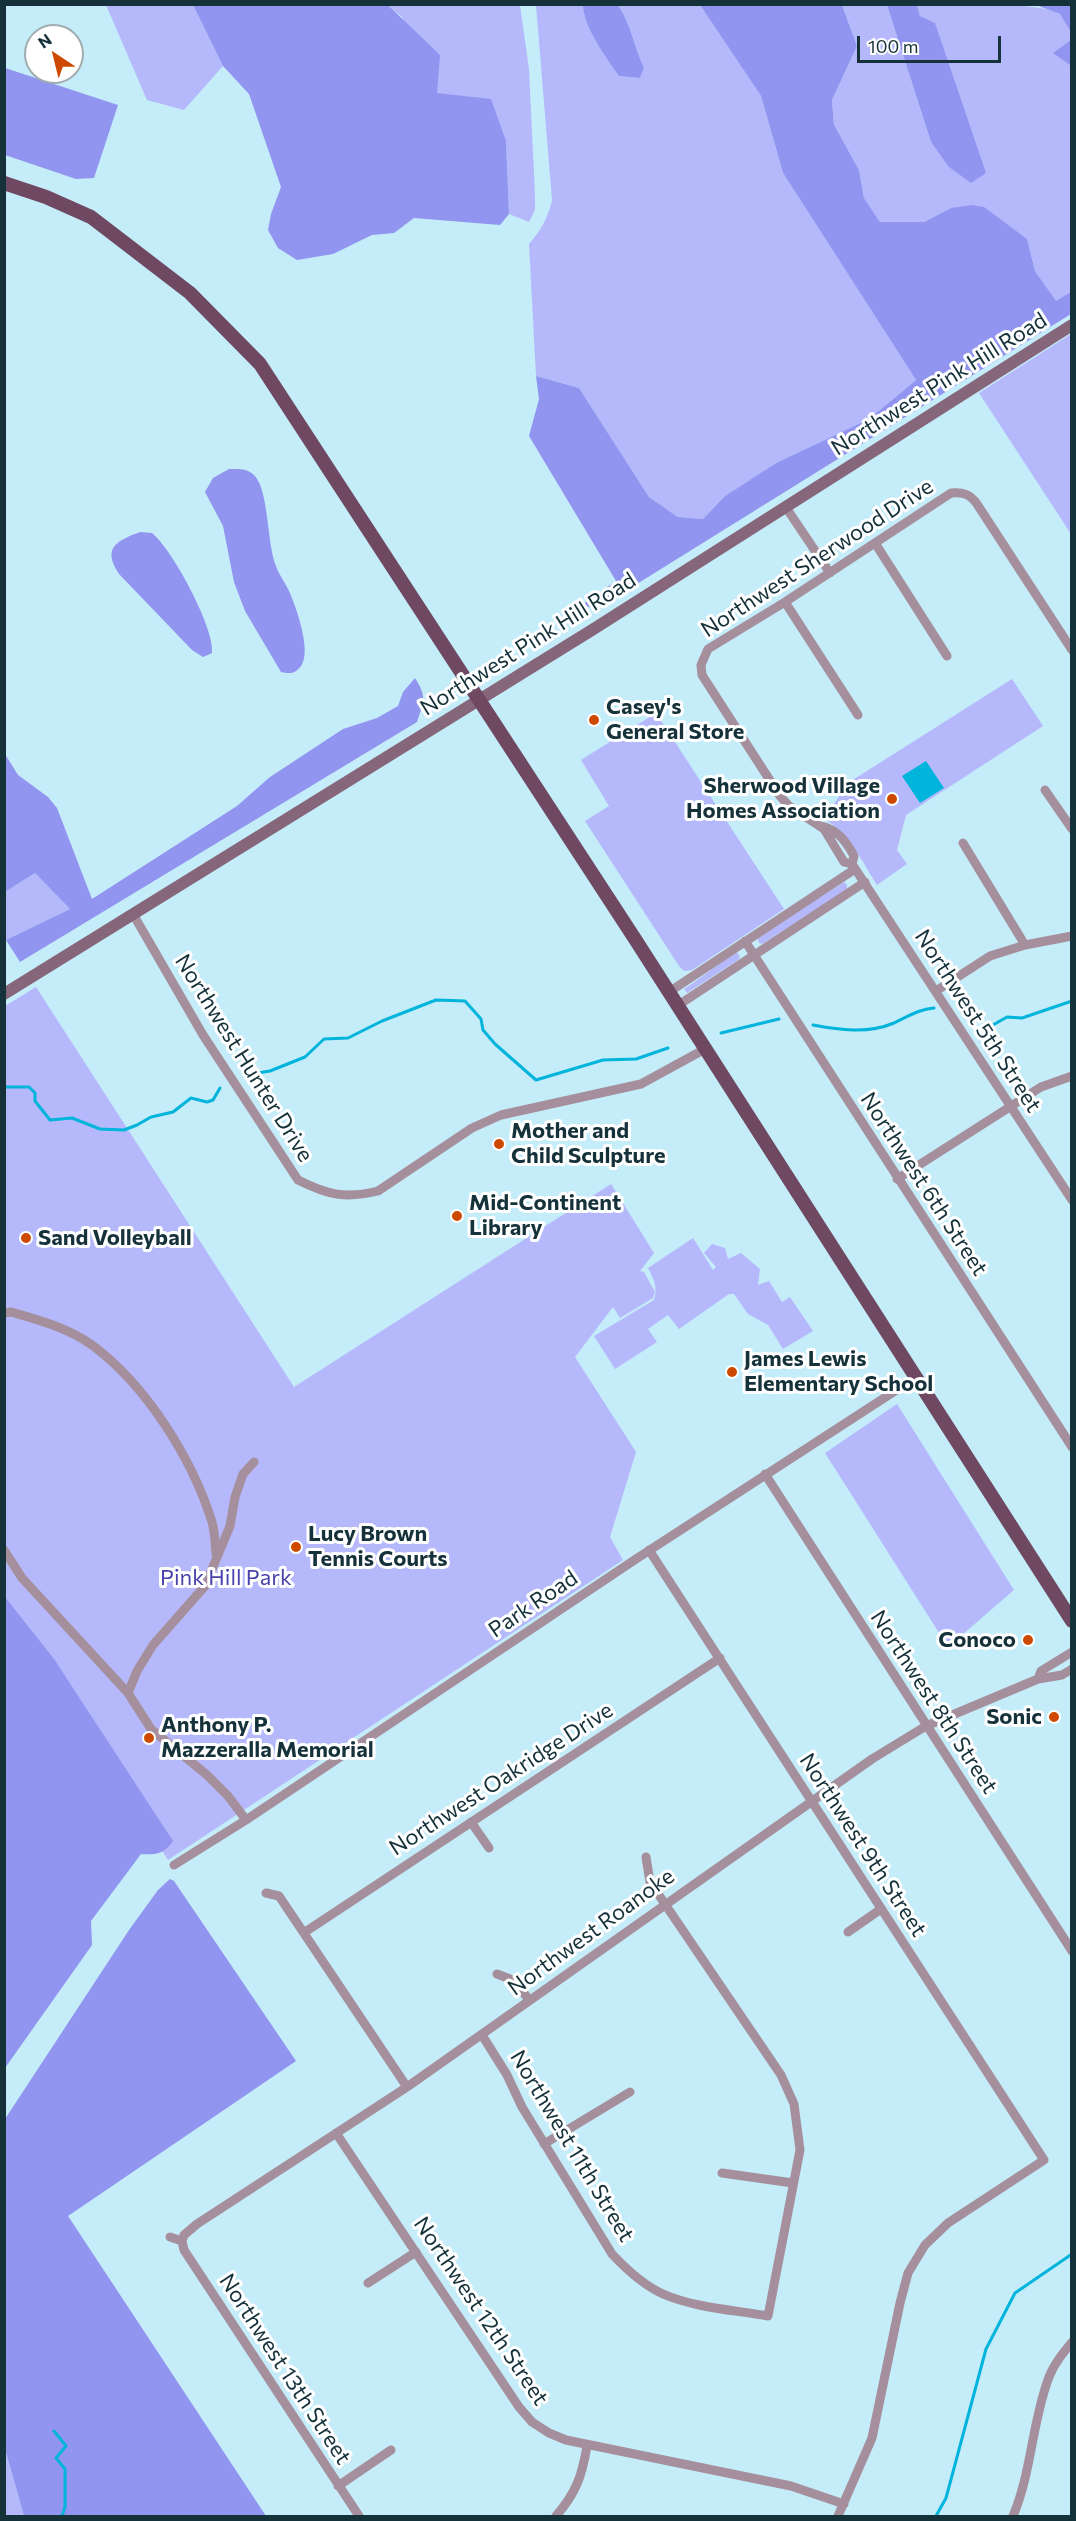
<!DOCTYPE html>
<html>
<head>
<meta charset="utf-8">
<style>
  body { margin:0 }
  #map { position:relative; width:1076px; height:2521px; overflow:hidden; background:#c5ecf9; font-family:Commissioner,sans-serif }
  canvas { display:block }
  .frame { position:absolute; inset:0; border:6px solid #153139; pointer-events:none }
  .north { position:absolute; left:24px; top:24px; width:60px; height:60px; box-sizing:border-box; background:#fff; border:2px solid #a1adb0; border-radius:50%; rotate:325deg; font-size:16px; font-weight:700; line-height:24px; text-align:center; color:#153139 }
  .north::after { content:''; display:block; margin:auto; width:21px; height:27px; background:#ce4900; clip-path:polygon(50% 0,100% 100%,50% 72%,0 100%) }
  .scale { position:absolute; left:857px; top:36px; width:144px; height:27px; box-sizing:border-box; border:3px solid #153139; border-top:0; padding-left:8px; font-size:18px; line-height:21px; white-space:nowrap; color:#153139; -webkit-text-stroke:4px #fff; paint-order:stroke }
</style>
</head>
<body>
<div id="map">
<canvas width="1076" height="2521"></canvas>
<div class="frame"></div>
<div class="north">N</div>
<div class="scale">100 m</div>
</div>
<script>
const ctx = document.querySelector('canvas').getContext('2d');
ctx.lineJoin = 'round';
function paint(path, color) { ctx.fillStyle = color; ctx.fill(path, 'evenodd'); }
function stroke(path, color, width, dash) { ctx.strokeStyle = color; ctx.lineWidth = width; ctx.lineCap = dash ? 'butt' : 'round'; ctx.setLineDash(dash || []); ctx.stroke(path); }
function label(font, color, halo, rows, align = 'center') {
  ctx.font = font + ' Commissioner,sans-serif'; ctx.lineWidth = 6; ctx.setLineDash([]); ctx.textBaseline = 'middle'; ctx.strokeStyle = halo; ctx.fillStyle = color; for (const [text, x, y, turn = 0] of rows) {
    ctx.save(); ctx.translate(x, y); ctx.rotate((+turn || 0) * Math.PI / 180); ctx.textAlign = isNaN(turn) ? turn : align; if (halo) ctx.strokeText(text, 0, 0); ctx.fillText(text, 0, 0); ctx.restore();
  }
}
paint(new Path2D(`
  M106 5H193L223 66 184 110 147 100Z
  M388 5H520L529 69 535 195V210L529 222 509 214 506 141 437 93 402 17Z
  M536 5H583C583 26 606 58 619 76L640 78 644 68C634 47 631 24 618 5H700L761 96 783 173 916 380 869 419 776 463 725 496 703 519 678 517 649 497 579 388 536 376 529 244C541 230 548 218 552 200Z
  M842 5H887L931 142 985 173 935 24 920 16 917 5C946 5 1042 0 1061 15 1067 21 1072 31 1071 40L1054 53 1071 66V292L1056 302 1035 271 1027 239 951 208 924 222H880L864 198 859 170 834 126 832 100 857 46Z
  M1071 334V534L979 393Z
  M1012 679 1043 726 906 815 897 850 907 864 877 885C862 862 849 832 824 819L848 783Z
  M656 713 784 909 692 970 684 971 679 966 585 821 609 806 581 760Z
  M35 873 70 909 6 940 5 892Z
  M844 882 847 885V890L762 944 759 943 757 937Z
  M737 952 740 957 738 960 687 993 684 989C703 977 718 963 737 952Z
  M36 987 294 1387 611 1184 654 1253 640 1271 644 1272 655 1292 653 1298 620 1318 613 1307 575 1357 636 1452 610 1537 623 1560 168 1860 5 1609V1006Z
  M693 1238 713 1270 716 1267 704 1253 712 1244 725 1248 728 1259 741 1253 760 1269 758 1285 769 1281 782 1302 790 1297 813 1331 783 1349 768 1325 748 1314 734 1294H729L679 1329 668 1315 648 1329 657 1342 615 1369 594 1336 654 1300C658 1287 654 1280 648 1268Z
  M897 1404 1014 1590 948 1647 825 1453Z
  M5 2449 24 2516H5Z`), '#b5b9fb');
paint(new Path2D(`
  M193 5H388L440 55 437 93 491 99 506 141 509 214 500 225 414 218 394 233 372 235 333 254 297 260 278 248 268 230 271 214 281 187 249 94 223 66Z
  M583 5H618C631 24 634 47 644 68L640 78 619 76C606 58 583 26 583 5Z
  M700 5H842L857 46 832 100 834 125 859 170 864 198 880 222H924L951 208 972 205 984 207 1027 239 1035 271 1056 301 1071 292V314L595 610 583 604 616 581 529 436 539 399 536 376 579 388 649 497 678 517 703 519 725 496 776 463 869 419 916 380 783 173 761 96Z
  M887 5H917L920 16 935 23 986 173 971 183 949 167 931 142Z
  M1036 5H1071V32L1060 14Z
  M1071 40V66L1053 53Z
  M5 68 118 105 94 178 76 179 5 155Z
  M229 469C238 469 248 468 255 476 269 492 267 545 276 566 279 575 285 582 289 591 296 607 312 651 301 666 295 674 290 674 281 672L245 611 234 582 223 526 205 492 213 478Z
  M140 532 152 533C172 549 215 628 212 653L203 657 192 650 119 574C102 548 116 541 140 532Z
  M415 678C427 697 424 701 417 722L20 962 6 940 70 909 35 873 5 892V754L18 775 48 797 57 808 92 899 237 806 270 777 343 729 377 718 398 706 403 692Z
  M5 1597 54 1659 173 1841C164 1854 156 1855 141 1854L91 1921 92 1945 5 2068Z
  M170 1879 174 1881 296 2061 68 2216 266 2516H24L5 2449V2119L129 1930 158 1890Z`), '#9195ef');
paint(new Path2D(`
  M926 761 944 788 920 803 902 776Z`), '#00b4db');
stroke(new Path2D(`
  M813 1025C839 1030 868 1034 894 1023 907 1017 919 1009 934 1008
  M984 1030 1007 1017 1022 1018 1072 1001
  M721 1033 779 1019
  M252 1074 270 1071 305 1057 324 1039 348 1038 382 1021 436 1000 465 1001 481 1019 483 1030 495 1044 536 1080 603 1060 636 1059 668 1048
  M4 1087H29L35 1093V1101L50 1120 72 1118 100 1129 124 1130 137 1125 151 1117 173 1112 191 1098 207 1102 213 1100 220 1088
  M54 2431 66 2446 56 2458 65 2469V2507L62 2516
  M936 2516 946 2498 986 2349 1015 2293 1072 2254`), '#00b4db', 3);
stroke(new Path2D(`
  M785 506 830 573
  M875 543 947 656
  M785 602 858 715
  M1072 650 977 504C970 494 963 492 951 493L785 602 708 649 701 665 702 675 780 796 789 806 824 829 844 862 852 864 1072 1200
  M1045 790 1072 829
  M820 826C837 829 846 841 854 856L852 864
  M963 843 1025 945
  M133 914 203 1035 298 1180C328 1195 345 1199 378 1191L472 1128 501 1115 641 1084 705 1049
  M745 941 1072 1447
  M936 991 990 956 1025 945 1072 936
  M669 992 855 869
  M677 1006 865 882
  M897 1179 1041 1087 1072 1076
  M4 1313 11 1312C39 1320 68 1328 92 1345 146 1385 192 1458 212 1522 215 1532 215 1544 216 1554
  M765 1474 1072 1951
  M4 1550 22 1578 128 1693 137 1671 153 1645 205 1586 230 1526 235 1497 243 1474 254 1462
  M649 1550 1044 2160 948 2223 925 2245 908 2273 900 2303 872 2438 838 2516
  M1038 1679 1041 1671 1072 1652
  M128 1693 151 1729 207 1775 228 1796 246 1820
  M471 1822 489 1848
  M174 1865 246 1820 636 1559 915 1378
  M266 1893 279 1896 407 2087
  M305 1932 720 1658
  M848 1932 881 1909
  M497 1974 515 1981 529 2000
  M482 2035 507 2075 522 2107 612 2254C627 2270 643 2285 663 2294 695 2308 735 2310 768 2316L800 2150 794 2104 781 2075 650 1882 646 1857
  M336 2133 519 2407 532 2422 549 2433 566 2440 791 2486 844 2504
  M544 2144 630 2092
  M722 2173 793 2183
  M170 2237 182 2241
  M182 2241 184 2235 197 2224 407 2087 872 1759 926 1726 1038 1679 1062 1675 1072 1669
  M182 2241 184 2250 359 2516
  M368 2283 416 2252
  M338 2486 391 2450
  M556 2516C576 2493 582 2476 587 2446
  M1013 2516C1032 2471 1032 2421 1049 2377 1054 2364 1063 2353 1072 2342`), '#a58f9c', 9);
stroke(new Path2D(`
  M4 994 592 630 1072 325`), '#86667a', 12);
stroke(new Path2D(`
  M4 183 46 197 91 217 190 293 260 364 635 939 1072 1621`), '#6e4961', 14);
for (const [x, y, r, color] of [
  [594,720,6,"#ce4900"],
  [892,799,6,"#ce4900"],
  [499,1144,6,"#ce4900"],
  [457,1216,6,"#ce4900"],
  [26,1238,6,"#ce4900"],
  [732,1372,6,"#ce4900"],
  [296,1547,6,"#ce4900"],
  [1028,1640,6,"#ce4900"],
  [1054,1717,6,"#ce4900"],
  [149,1738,6,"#ce4900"]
]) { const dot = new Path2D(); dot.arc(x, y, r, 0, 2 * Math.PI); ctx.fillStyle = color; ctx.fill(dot); stroke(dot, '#fff', 2); }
label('22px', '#153139', '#fff', [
  ["Northwest Pink Hill Road",939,384,-32],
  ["Northwest Sherwood Drive",817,558,-33],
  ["Northwest Pink Hill Road",528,644,-32],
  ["Northwest 5th Street",978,1021,57],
  ["Northwest Hunter Drive",244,1058,58],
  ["Northwest 6th Street",924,1184,57],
  ["Park Road",533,1604,-34],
  ["Northwest 8th Street",934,1702,57],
  ["Northwest Oakridge Drive",501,1779,-33],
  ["Northwest 9th Street",863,1845,57],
  ["Northwest Roanoke",591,1932,-36],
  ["Northwest 11th Street",572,2146,59],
  ["Northwest 12th Street",481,2311,56],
  ["Northwest 13th Street",285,2369,57]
]);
label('bold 22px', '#153139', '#fff', [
  ["Casey's",606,707],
  ["General Store",606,732],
  ["Sherwood Village",880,786,"right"],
  ["Homes Association",880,811,"right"],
  ["Mother and",511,1131],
  ["Child Sculpture",511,1156],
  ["Mid-Continent",469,1203],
  ["Library",469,1228],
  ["Sand Volleyball",38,1238],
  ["James Lewis",744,1359],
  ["Elementary School",744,1384],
  ["Lucy Brown",308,1534],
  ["Tennis Courts",308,1559],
  ["Conoco",1016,1640,"right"],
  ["Sonic",1042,1717,"right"],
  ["Anthony P.",161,1725],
  ["Mazzeralla Memorial",161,1750]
], 'left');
label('22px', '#4942aa', '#fff', [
  ["Pink Hill Park",226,1578]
]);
</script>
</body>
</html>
